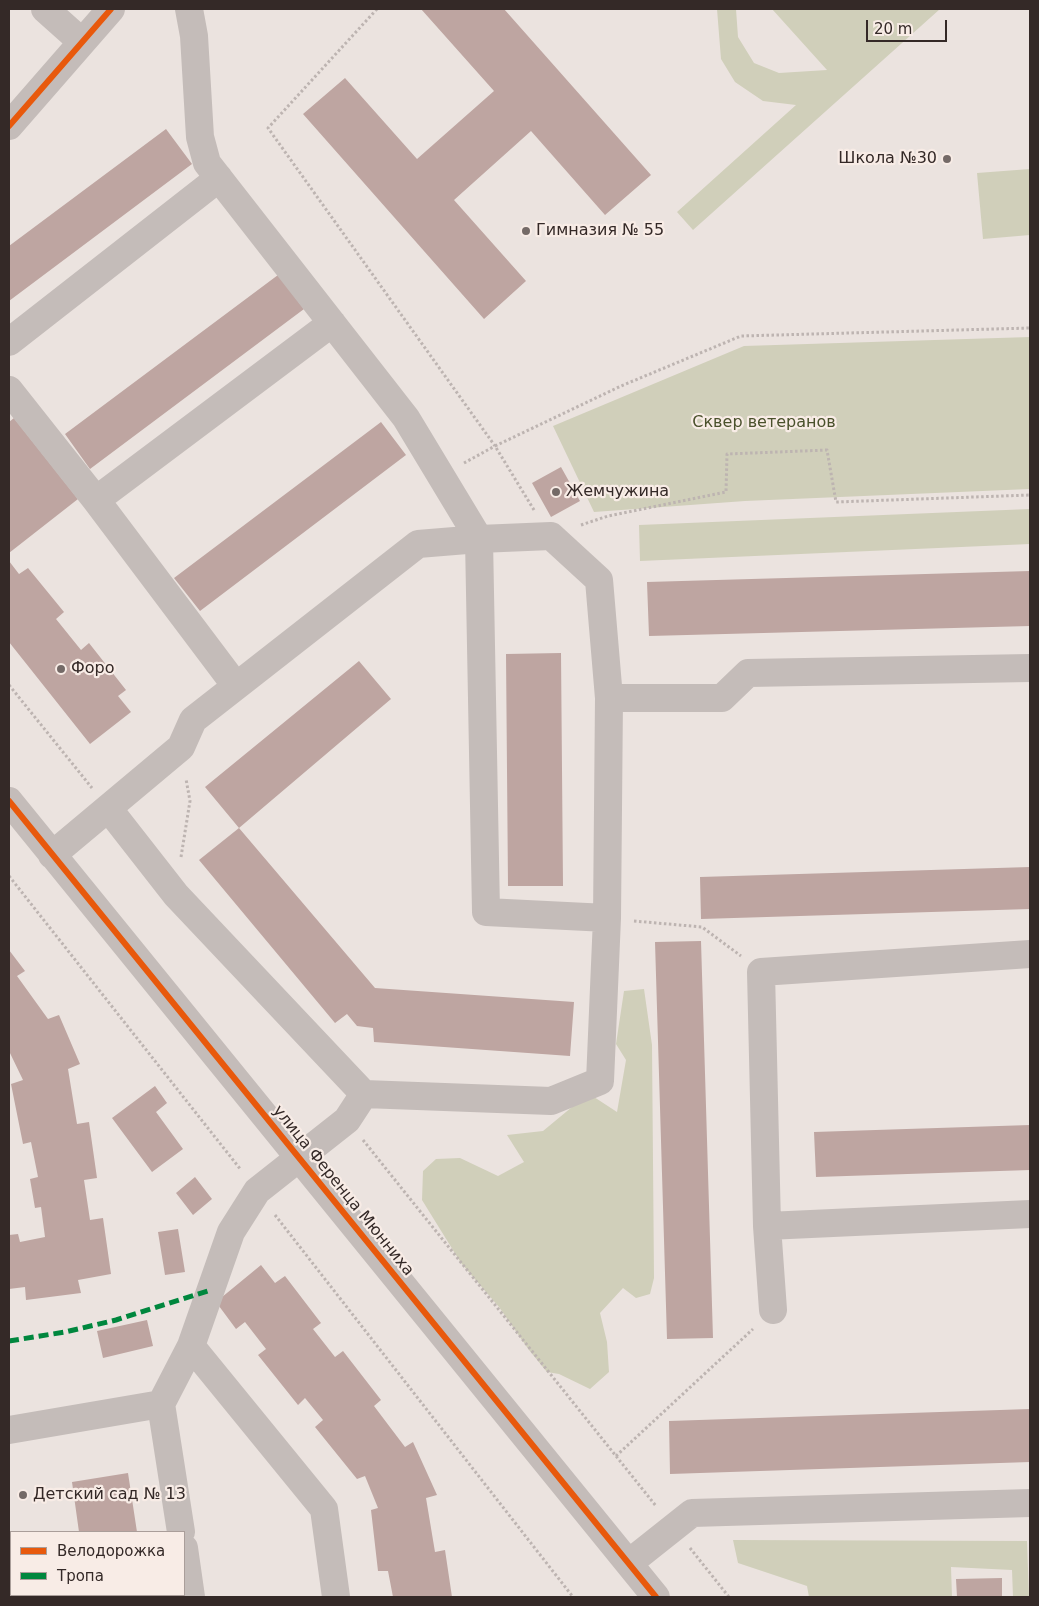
<!DOCTYPE html>
<html>
<head>
<meta charset="utf-8">
<style>
  body { margin:0 }
  #map { position:relative; width:1039px; height:1606px; overflow:hidden; background:#ebe3df; font-family:"DejaVu Sans",sans-serif }
  canvas { display:block }
  .frame { position:absolute; inset:0; border:10px solid #342927; pointer-events:none }
  .legend { position:absolute; left:10px; top:1531px; width:175px; height:65px; box-sizing:border-box; background:#f8ece6; border:1px solid #aa9e9a; margin:0; padding:6px 9px; list-style:none; font-size:15px; color:#342927 }
  .legend li { display:flex; align-items:center; gap:10px; height:25px }
  .legend b { width:25px; border:1px solid #aa9e9a }
  .scale { position:absolute; left:866px; top:20px; width:81px; height:22px; box-sizing:border-box; border:2px solid #342927; border-top:0; padding-left:6px; font-size:15px; line-height:18px; white-space:nowrap; color:#342927; -webkit-text-stroke:4px #f8ece6; paint-order:stroke }
</style>
</head>
<body>
<div id="map">
<canvas width="1039" height="1606"></canvas>
<div class="frame"></div>
<ul class="legend">
<li><b style="height:6px;background:#e8590c"></b>Велодорожка</li>
<li><b style="height:6px;background:#00873e"></b>Тропа</li>
</ul>
<div class="scale">20 m</div>
</div>
<script>
const ctx = document.querySelector('canvas').getContext('2d');
ctx.lineJoin = 'round';
function paint(path, color) { ctx.fillStyle = color; ctx.fill(path, 'evenodd'); }
function stroke(path, color, width, dash) { ctx.strokeStyle = color; ctx.lineWidth = width; ctx.lineCap = dash ? 'butt' : 'round'; ctx.setLineDash(dash || []); ctx.stroke(path); }
function label(font, color, halo, rows, align = 'center') {
  ctx.font = font + ' "DejaVu Sans",sans-serif'; ctx.lineWidth = 4.5; ctx.setLineDash([]); ctx.textBaseline = 'middle'; ctx.strokeStyle = halo; ctx.fillStyle = color; for (const [text, x, y, turn = 0] of rows) {
    ctx.save(); ctx.translate(x, y); ctx.rotate((+turn || 0) * Math.PI / 180); ctx.textAlign = isNaN(turn) ? turn : align; if (halo) ctx.strokeText(text, 0, 0); ctx.fillText(text, 0, 0); ctx.restore();
  }
}
paint(new Path2D(`
  M717 9H736L738 37 754 63 779 73 827 70 772 9H940L693 230 677 212 796 105 763 101 735 82 721 59Z
  M1030 169V235L983 239 977 173Z
  M1030 337V489L745 501 594 512 553 426 744 346Z
  M1030 509V544L640 561 639 525Z
  M644 989 652 1045 654 1278 650 1294 636 1298 623 1288 600 1313 607 1342 609 1372 590 1389 559 1374 547 1372 529 1350 499 1307 461 1263 422 1200 423 1171 436 1159 460 1158 498 1176 524 1162 507 1135 543 1131 572 1107 594 1097 617 1112 626 1060 616 1044 624 991Z
  M733 1540 1027 1541 1029 1597H1013L1012 1570 951 1567 952 1597H809L807 1586 738 1563Z`), '#d0cfba');
paint(new Path2D(`
  M421 9H504L651 175 605 215 531 131 454 200 526 281 484 319 303 114 345 78 417 159 494 91Z
  M166 129 192 164 9 301V246Z
  M278 275 304 309 90 469 65 434Z
  M14 418 78 499 9 553V422Z
  M381 422 406 455 200 611 174 578Z
  M561 467 580 501 551 517 532 483Z
  M9 561 19 574 28 568 64 612 56 619 81 650 89 643 126 690 118 696 131 712 90 744 9 642Z
  M1030 571V626L649 636 647 582Z
  M561 653 563 886H508L506 654Z
  M359 661 391 699 239 828 375 988 574 1002 570 1056 374 1042 373 1028 357 1026 347 1014 335 1023 199 860 239 828 205 787Z
  M1030 867V909L701 919 700 877Z
  M701 941 713 1338 667 1339 655 942Z
  M9 950 25 971 17 976 48 1019 59 1015 80 1064 68 1069 77 1124 89 1122 97 1178 84 1180 90 1220 103 1218 111 1274 78 1280 81 1293 26 1300 25 1287 9 1289V1235L18 1234 20 1242 45 1237 41 1207 35 1208 30 1179 38 1177 31 1142 23 1144 11 1084 23 1080 9 1051Z
  M155 1086 167 1103 156 1112 183 1149 152 1172 112 1118Z
  M1030 1125V1170L816 1177 814 1132Z
  M195 1177 212 1199 193 1215 176 1193Z
  M178 1229 185 1272 165 1275 158 1232Z
  M261 1265 275 1283 285 1276 321 1323 313 1329 335 1357 343 1351 381 1400 374 1406 405 1447 413 1442 437 1495 426 1498 435 1552 445 1550 452 1597H393L388 1571H378L371 1510 378 1508 365 1476 357 1479 315 1427 323 1420 305 1398 298 1405 258 1355 266 1349 245 1322 236 1329 216 1302Z
  M147 1320 153 1346 103 1358 97 1331Z
  M1030 1409V1462L670 1474 669 1421Z
  M128 1473 137 1532H79L72 1482Z
  M1002 1578V1597H957L956 1579Z
  M88 1595H146L147 1597H89Z`), '#bea5a1');
stroke(new Path2D(`
  M377 9 268 128 495 446 464 463
  M534 510 495 446 621 386 741 336 1030 328
  M581 525 608 516 726 492 727 454 827 450 836 502 1030 495
  M9 685 92 788
  M181 857 190 801 186 779
  M9 876 241 1170
  M634 921 702 927 741 956
  M363 1140 656 1506
  M275 1215 573 1597
  M616 1456 753 1329
  M690 1548 729 1597`), '#bdb4b1', 3, [2.5, 2.5]);
stroke(new Path2D(`
  M45 9 82 42
  M189 9 194 36 200 137 207 163 406 418 479 539 486 912 607 918
  M9 126 111 9
  M9 342 219 178
  M9 390 96 500 236 686
  M96 500 332 323
  M9 801 656 1597
  M108 808 176 895 364 1094 551 1101 600 1081 607 918 609 698
  M52 855 181 747 193 720 418 544 479 539 551 536 599 580 609 698H722L748 673 1030 668
  M767 1226 1030 1214
  M773 1310 767 1226 761 972 1030 954
  M191 1346 324 1509 336 1597
  M161 1404 181 1532
  M9 1430 161 1404 191 1346 231 1232 257 1191 347 1120 364 1094
  M184 1548 191 1597
  M629 1563 692 1513 1030 1503`), '#c4bcb9', 28);
stroke(new Path2D(`
  M9 1341 65 1332 116 1320 211 1290`), '#00873e', 5, [10, 5]);
stroke(new Path2D(`
  M9 126 111 9
  M9 801 656 1597`), '#e8590c', 6);
for (const [x, y, r, color] of [
  [947,159,5,"#746a67"],
  [526,231,5,"#746a67"],
  [556,492,5,"#746a67"],
  [61,669,5,"#746a67"],
  [23,1495,5,"#746a67"]
]) { const dot = new Path2D(); dot.arc(x, y, r, 0, 2 * Math.PI); ctx.fillStyle = color; ctx.fill(dot); stroke(dot, '#f8ece6', 2); }
label('16px', '#342927', '#f8ece6', [
  ["Школа №30",937,159,"right"],
  ["Гимназия № 55",536,231],
  ["Жемчужина",566,492],
  ["Форо",71,669],
  ["Детский сад № 13",33,1495]
], 'left');
label('16px', '#4a512c', '#f8ece6', [
  ["Сквер ветеранов",764,423]
]);
label('16px', '#342927', '#f8ece6', [
  ["улица Ференца Мюнниха",343,1191,51]
]);
</script>
</body>
</html>
